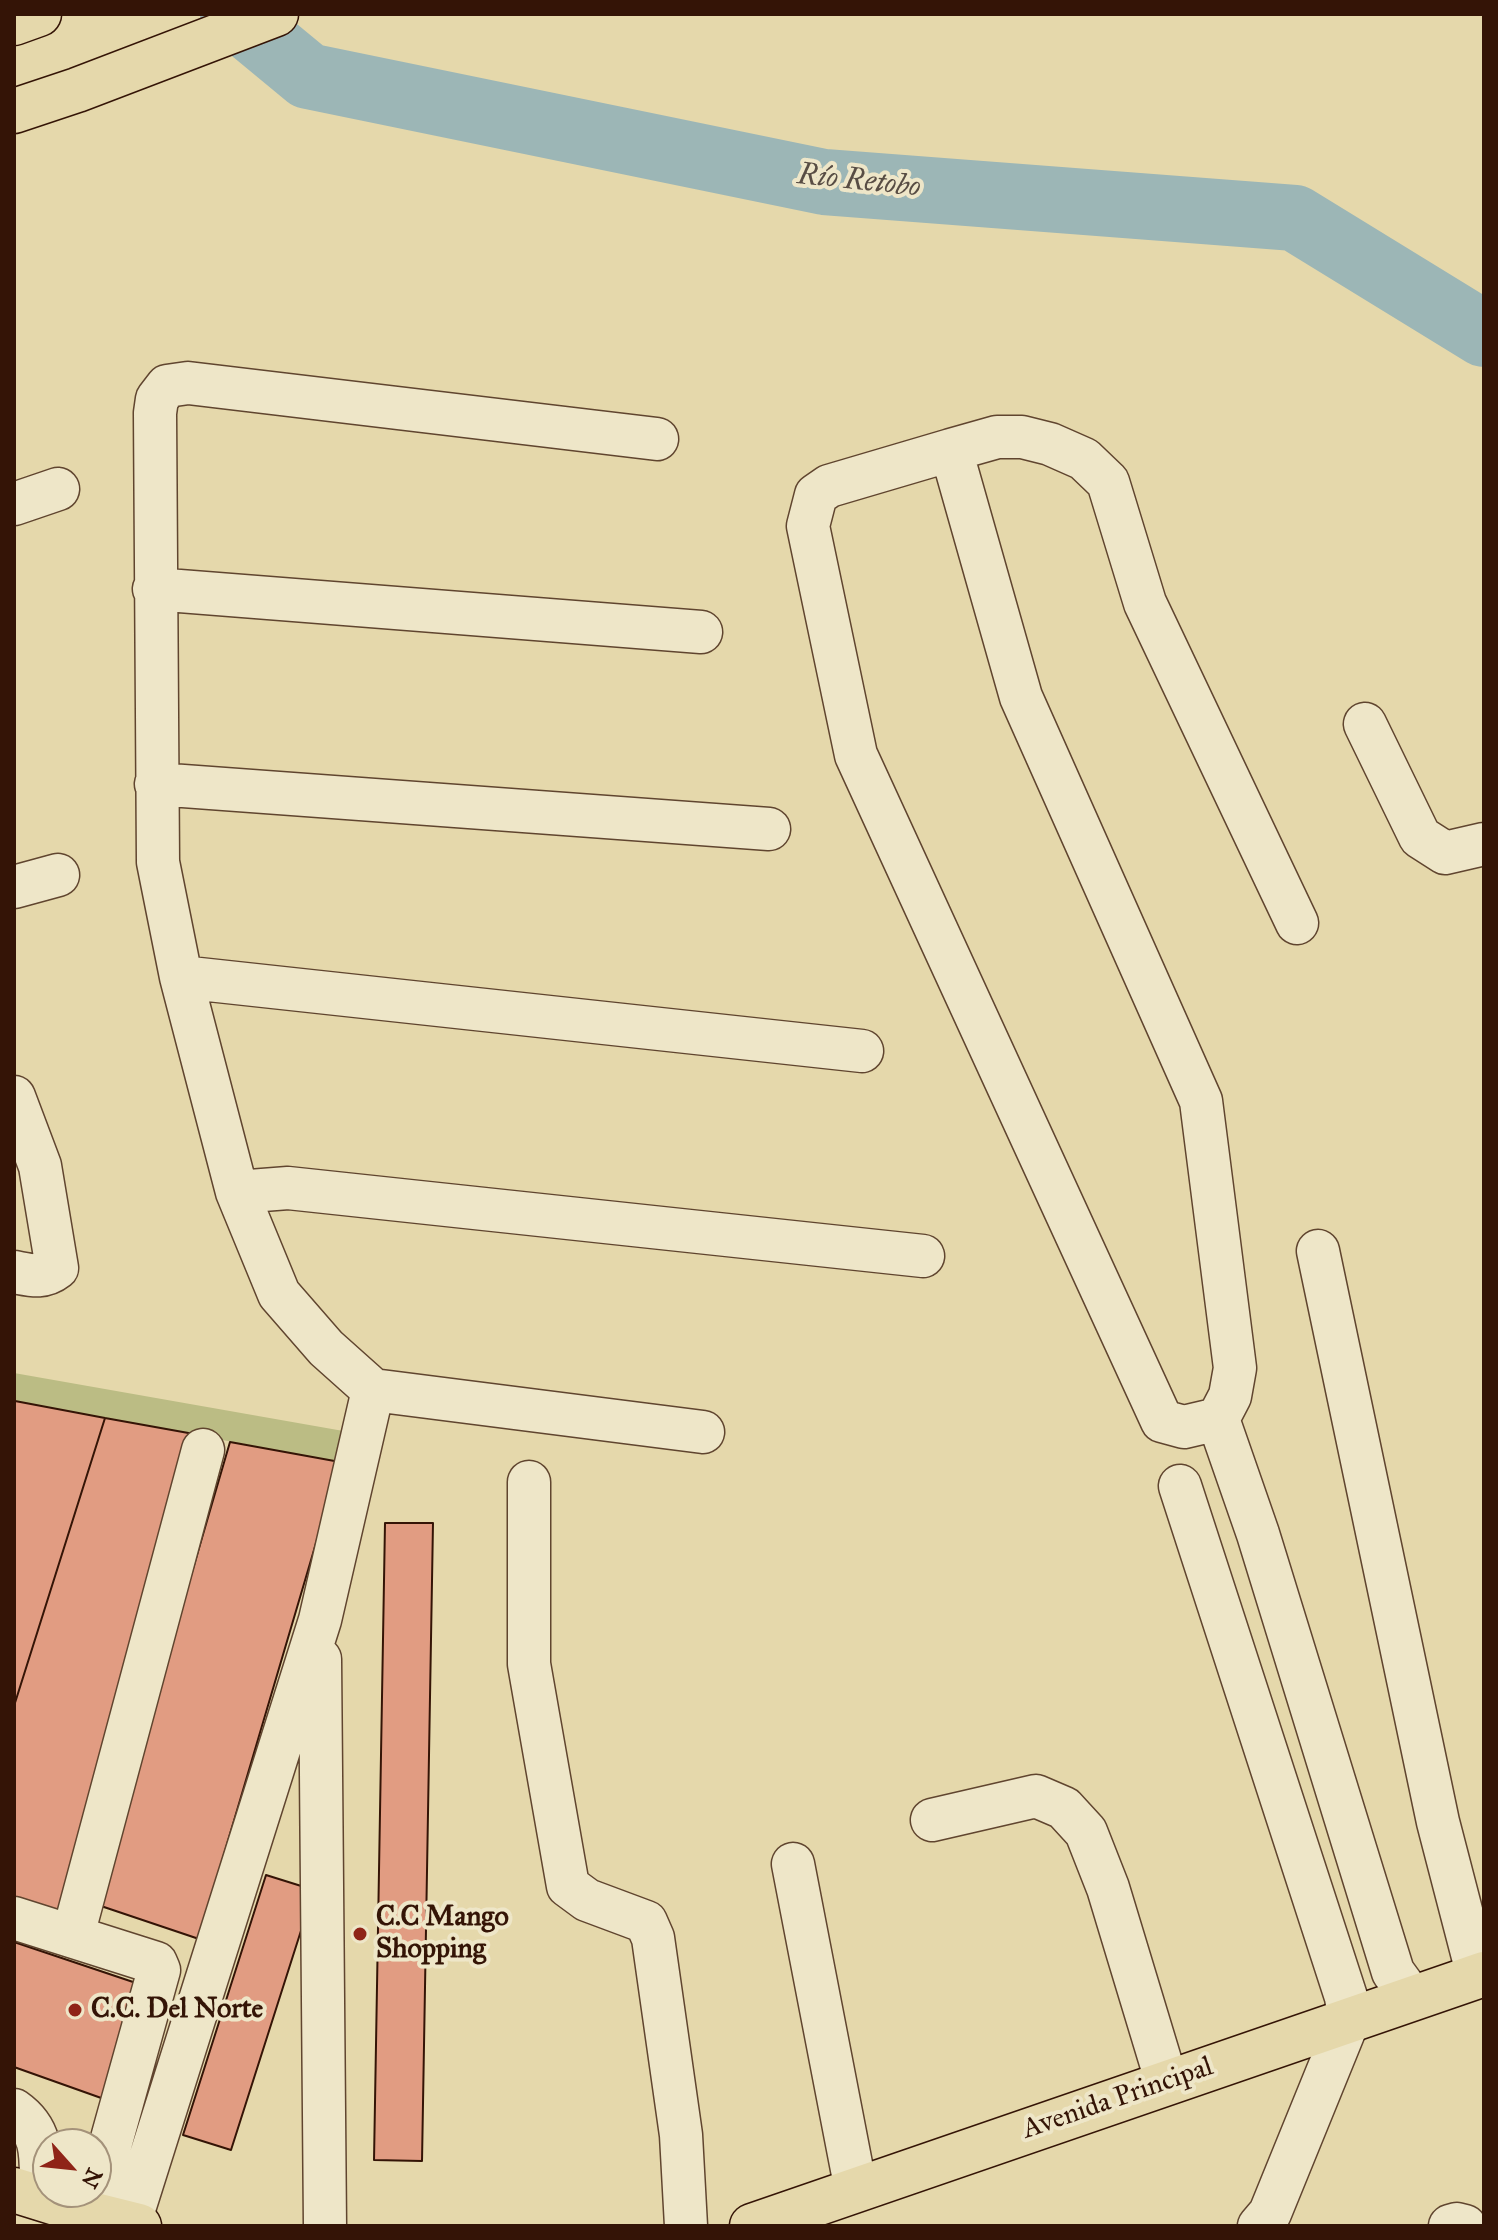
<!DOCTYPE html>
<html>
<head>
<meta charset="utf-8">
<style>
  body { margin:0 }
  #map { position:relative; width:1498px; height:2240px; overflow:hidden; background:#e5d8ab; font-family:"IM FELL Great Primer",serif }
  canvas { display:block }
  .frame { position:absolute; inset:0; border:16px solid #341406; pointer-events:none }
  .north { position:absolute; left:32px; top:2128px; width:80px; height:80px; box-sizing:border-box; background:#eee6c8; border:2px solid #a4927a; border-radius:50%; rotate:117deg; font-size:22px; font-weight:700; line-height:32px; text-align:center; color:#341406 }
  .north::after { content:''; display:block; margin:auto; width:28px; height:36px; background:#8f2418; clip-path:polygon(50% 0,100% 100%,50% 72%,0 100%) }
</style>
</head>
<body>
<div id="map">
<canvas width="1498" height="2240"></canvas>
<div class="frame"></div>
<div class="north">N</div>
</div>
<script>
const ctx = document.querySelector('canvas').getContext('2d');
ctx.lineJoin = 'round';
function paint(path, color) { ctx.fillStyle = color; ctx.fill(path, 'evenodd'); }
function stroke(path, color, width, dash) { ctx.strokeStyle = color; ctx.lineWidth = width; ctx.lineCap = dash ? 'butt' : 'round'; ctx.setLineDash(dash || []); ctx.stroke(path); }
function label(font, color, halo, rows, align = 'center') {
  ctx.font = font + ' "IM FELL Great Primer",serif'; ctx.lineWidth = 8; ctx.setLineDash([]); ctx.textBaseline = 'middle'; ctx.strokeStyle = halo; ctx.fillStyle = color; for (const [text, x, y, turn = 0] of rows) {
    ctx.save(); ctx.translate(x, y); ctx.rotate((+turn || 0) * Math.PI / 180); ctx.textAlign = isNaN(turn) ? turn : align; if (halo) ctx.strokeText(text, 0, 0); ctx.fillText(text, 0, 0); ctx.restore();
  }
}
paint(new Path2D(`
  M14 1373 349 1432 340 1462 14 1401Z`), '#bbbc84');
stroke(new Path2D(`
  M233 14 308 76 824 182 1295 218 1484 334`), '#9cb6b6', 66);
const building = new Path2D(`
  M15 1401 105 1418 14 1706V1406Z
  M105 1418 194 1434 58 1926 14 1910V1706Z
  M230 1442 340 1462 199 1939 95 1904Z
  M385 1523H433L422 2161 374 2160Z
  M266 1875 314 1890 231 2150 183 2135Z
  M14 1942 145 1986 104 2099 14 2067Z`);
paint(building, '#e19c82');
stroke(building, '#341406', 2);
const minor = new Path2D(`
  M657 439 188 383 167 386 157 399 155 413 158 862 181 977 237 1192 279 1294 326 1348 373 1390 703 1432
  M951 450 997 437H1022L1050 444 1084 459 1108 482 1145 603 1297 923
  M14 504 58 489
  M154 589 701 632
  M1365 724 1420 837 1445 853 1484 844
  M156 784 769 829
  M14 887 58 875
  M181 977 862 1051
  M14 1097 40 1166 57 1268C43 1279 31 1275 14 1272
  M237 1192 288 1188 923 1256
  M1318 1251 1438 1822 1478 1976
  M1218 1419 1184 1427 1162 1421 856 755 808 526 816 495 829 486 951 450 1021 697 1201 1101 1235 1368 1230 1396 1218 1419 1258 1534 1393 1972 1412 1998
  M529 1482V1664L568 1886 587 1900 646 1922 653 1938 681 2135 686 2226
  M1180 1486 1346 1997 1349 2019 1270 2213 1259 2226
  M320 1659 325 2226
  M932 1820 1036 1796 1064 1808 1086 1832 1108 1888 1167 2083
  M793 1864 856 2190
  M14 1918 156 1963 159 1970 91 2214
  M73 1935 203 1450
  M14 2110C47 2133 40 2163 41 2199
  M129 2225 320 1620 373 1390
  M1450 2226 1457 2224 1465 2226`);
const major = new Path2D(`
  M14 2190 91 2214 139 2226
  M752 2226 1484 1974`);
const highway = new Path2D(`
  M14 23 39 14
  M14 111 77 90 276 14`);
stroke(minor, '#60452f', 45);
stroke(major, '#341406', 47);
stroke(highway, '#341406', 47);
stroke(minor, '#eee6c8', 42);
stroke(major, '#e5d8ab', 44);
stroke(highway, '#e5d8ab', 44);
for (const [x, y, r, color] of [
  [360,1934,8,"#8f2418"],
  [75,2010,8,"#8f2418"]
]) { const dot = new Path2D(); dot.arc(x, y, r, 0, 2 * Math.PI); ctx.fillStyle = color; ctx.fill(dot); stroke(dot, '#eee6c8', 3); }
label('bold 28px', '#341406', '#eee6c8', [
  ["C.C Mango",376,1918],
  ["Shopping",376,1950],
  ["C.C. Del Norte",91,2010]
], 'left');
label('28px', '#341406', '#eee6c8', [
  ["Avenida Principal",1118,2099,-19]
]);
label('italic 30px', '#584d44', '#eee6c8', [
  ["Río Retobo",859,182,6]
]);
</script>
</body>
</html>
